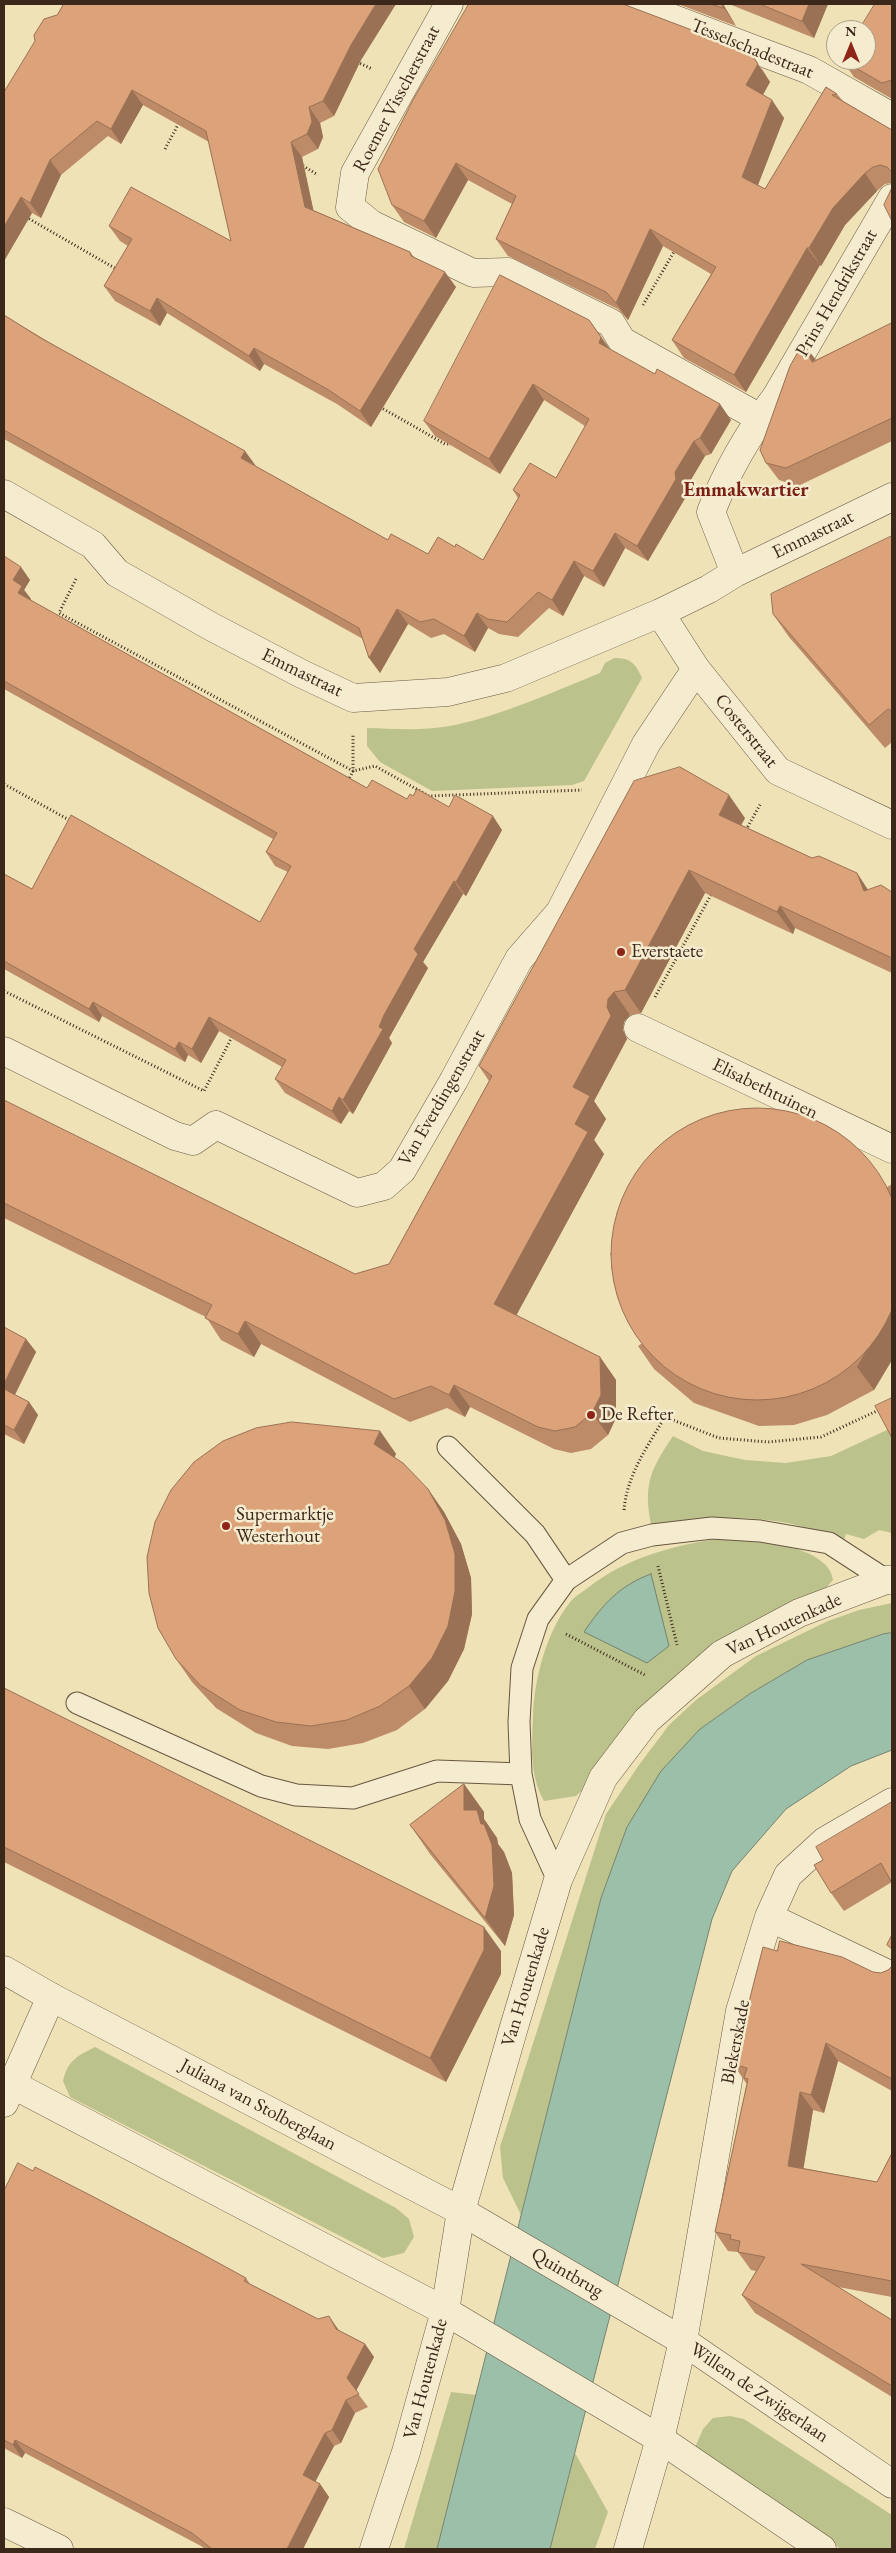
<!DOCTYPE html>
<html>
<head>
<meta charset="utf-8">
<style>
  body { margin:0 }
  #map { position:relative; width:896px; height:2553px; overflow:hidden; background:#efe2b7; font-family:"EB Garamond",serif }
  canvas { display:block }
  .frame { position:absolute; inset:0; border:5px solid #3c281b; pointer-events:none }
  .north { position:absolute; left:826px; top:20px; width:50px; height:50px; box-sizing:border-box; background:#f5ecd0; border:1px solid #ab9e88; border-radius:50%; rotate:0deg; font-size:14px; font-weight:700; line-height:20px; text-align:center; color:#3c281b }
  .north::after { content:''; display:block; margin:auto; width:18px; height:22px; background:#8f2418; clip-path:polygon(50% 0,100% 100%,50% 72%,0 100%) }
</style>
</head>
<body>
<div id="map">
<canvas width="896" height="2553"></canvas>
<div class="frame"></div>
<div class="north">N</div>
</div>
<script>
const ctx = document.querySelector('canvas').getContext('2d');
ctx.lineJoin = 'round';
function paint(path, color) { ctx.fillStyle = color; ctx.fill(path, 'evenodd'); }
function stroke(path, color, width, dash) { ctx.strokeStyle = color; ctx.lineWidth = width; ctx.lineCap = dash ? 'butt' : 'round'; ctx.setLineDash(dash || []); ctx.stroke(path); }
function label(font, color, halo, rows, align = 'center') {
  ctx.font = font + ' "EB Garamond",serif'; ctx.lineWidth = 5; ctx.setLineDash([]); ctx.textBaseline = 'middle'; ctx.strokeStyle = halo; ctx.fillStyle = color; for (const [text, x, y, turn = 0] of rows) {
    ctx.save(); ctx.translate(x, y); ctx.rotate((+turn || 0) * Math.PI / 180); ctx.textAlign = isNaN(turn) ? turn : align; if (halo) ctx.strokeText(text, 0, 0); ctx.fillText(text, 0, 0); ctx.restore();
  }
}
paint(new Path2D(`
  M614 658C631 658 635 663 642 678L584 781 572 785 432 791 380 762 367 746V728C396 729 427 731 455 725 505 714 553 692 600 673L605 663Z
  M889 1429 892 1436V1533L879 1530 864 1539 846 1534 844 1540C827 1535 810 1529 792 1524 746 1514 697 1518 651 1524 643 1484 651 1469 673 1436L703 1451 745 1460 786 1463 831 1456Z
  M730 1537C757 1539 830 1547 833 1580L825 1589 767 1618 576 1796 544 1801C529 1774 532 1746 533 1716 534 1679 547 1630 571 1601 575 1596 583 1592 589 1587 630 1555 680 1544 730 1537Z
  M892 1603V1633L883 1634 807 1660 751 1693 700 1729 627 1827 601 1898 521 2215 503 2178 500 2147 606 1814 639 1765 669 1725 696 1700 756 1656 828 1621 859 1610Z
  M95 2047 396 2208 409 2219 414 2237 404 2253 383 2258 70 2097 63 2081C68 2060 76 2057 95 2047Z
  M451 2392 477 2395 437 2549H404Z
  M730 2416 744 2419 892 2515V2549H841L693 2452 703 2429 713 2418Z
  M575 2453 608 2512 595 2549H550Z`), '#bcc28c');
const water = new Path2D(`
  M651 1574 669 1646 647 1663 584 1632C602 1605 620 1585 651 1574Z
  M892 1633V1750L851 1766 786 1809 732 1871 712 1919 550 2549H437L601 1898 627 1827 661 1771 700 1729 751 1693 807 1660 883 1634Z`);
paint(water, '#9bbfa9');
stroke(water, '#758370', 1);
const service = new Path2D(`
  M448 1447 535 1534 566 1580
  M77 1703 261 1786 296 1795 353 1798 437 1771 521 1774
  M558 1880 530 1819 521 1774 519 1722 522 1668 538 1619 566 1580 622 1543 652 1535 712 1528 760 1531 829 1543 886 1580`);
const minor = new Path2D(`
  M449 4 355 173 350 207 371 224 473 273 508 272 611 323 622 341 760 418
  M634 4 809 70 892 117
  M4 494 93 545 117 573 212 627 302 674 353 698 448 692 506 678 660 613 709 589 735 573 892 497
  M735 573 711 512C727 470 749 433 776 397L892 198
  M660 613 696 669 778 771 892 825
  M638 1028 892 1149
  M4 1051 175 1136 193 1141 216 1125 357 1193 384 1186 402 1170 454 1080 519 959 560 912 646 744 696 669
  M769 1917 892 1976
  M4 2103 51 1997
  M4 2522 59 2549
  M374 2549 406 2452 445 2311 461 2211 514 2027 558 1880 603 1778 647 1720 722 1654 799 1613 886 1580H892
  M628 2549 660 2439 683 2341 740 2011 769 1917 788 1875 825 1841 892 1802`);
const tertiary = new Path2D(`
  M4 1970 51 1997 461 2211 683 2341 892 2484
  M4 2080 445 2311 660 2439 822 2549`);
stroke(service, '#695642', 23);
stroke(minor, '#695642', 29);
stroke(tertiary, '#695642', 29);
stroke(new Path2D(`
  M357 62 372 69
  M165 149 180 121
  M300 164 318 175
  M26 217 118 270
  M643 305 675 250
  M380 407 445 444H451
  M76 579 59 613 353 771 375 766 429 796 582 790
  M348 781 353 771V734
  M4 784 71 821
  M746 830 761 803
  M4 991 204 1091 233 1035
  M655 997 712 893
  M624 1510C627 1475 647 1447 665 1417L719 1438 768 1442 821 1437 881 1409
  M658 1566 677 1645
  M566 1634 645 1675`), '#3c281b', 3, [1, 2.5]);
stroke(service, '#f5ecd0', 21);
stroke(minor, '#f5ecd0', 28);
stroke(tertiary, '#f5ecd0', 28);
paint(new Path2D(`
  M64 4H396L361 60 334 116 320 123 323 137 318 149 302 157 313 210 410 252 414 257 456 287 371 427 337 404 264 364 260 371 167 313 160 326 115 301 104 286 128 246 120 241 109 226 231 241 209 142 143 105 121 144 108 136 61 175 41 218 32 213 4 261V92L57 15Z
  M469 4 762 69 770 82 763 95 784 118 758 185 765 189 826 87 837 94 843 101 892 130V183L885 184 877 191 845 225 821 266 820 265 746 392 684 358 672 340 711 274 663 246 628 320 618 309 508 256 496 239 512 204 468 180 436 238 404 222 392 205Z
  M678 4H723L736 26Z
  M729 4H828L814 38Z
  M892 4V99L854 77 842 60Z
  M4 315 255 466 388 540 428 554 455 547 483 560 518 498 513 490 556 478 585 426 544 400 500 474 435 436 424 421 610 349 731 420 711 454 705 456 686 488 687 495 648 561 625 548 604 587 584 576 563 616 549 608 518 637 499 634 488 628 475 652 444 634 431 638 408 624 380 673 363 639 4 439Z
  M892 323V441L798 486 779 480 766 463 816 360Z
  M892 536V742L885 748 789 637 773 614Z
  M4 556 30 580 24 590 31 599 30 600 367 788 407 799 413 796 449 807 502 830 466 896 463 894 423 962 428 968 394 1029 389 1038 392 1043 353 1114 349 1111 341 1124 285 1093 275 1079 282 1067 219 1031 201 1063 188 1055 185 1062 102 1016 99 1022 4 969V874L32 889 260 922 288 872 275 866 266 852 273 839 4 689Z
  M745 818 741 825 812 858 857 873 868 890 892 892V973L795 928 793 934 705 893 641 1013 630 1015 624 1022 623 1030 627 1039 594 1101 606 1119 594 1140 604 1154 516 1315 600 1357 616 1380V1418L608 1435 591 1449 571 1453 554 1449 470 1407 465 1417 447 1408 410 1422 261 1344 254 1357 221 1340 206 1317 4 1218V1101L355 1274 389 1264 489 1081 479 1066Z
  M892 1184V1360L874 1390 827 1415 794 1425 759 1426 694 1403 654 1369 638 1346Z
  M4 1327 26 1339 36 1352 15 1395 29 1402 38 1415 24 1444 4 1434Z
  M380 1431 396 1454 394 1457 428 1489 444 1512 461 1544 471 1578 472 1614 464 1649 448 1681 425 1709 397 1730 363 1743 328 1749 292 1746 256 1733 216 1708 192 1682 176 1659Z
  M4 1688 501 1951V1974L446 2082 4 1862Z
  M464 1784 484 1812V1819L497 1838 498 1844 504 1852 512 1873 514 1915 505 1946 430 1854 410 1825Z
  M892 1802V1882L844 1911 831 1893 823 1860Z
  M892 1966V2091L838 2061 824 2113 813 2110 803 2168 877 2182 892 2153V2297L838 2287 892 2320V2397L755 2313 742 2295 756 2271 751 2270 738 2252 728 2251 715 2232 747 2083H746L733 2064 873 1972 881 1973 888 1970Z
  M4 2191 246 2278 250 2284 365 2344 374 2357 356 2391 368 2407 355 2413 341 2443 334 2446 315 2482 320 2484 329 2497 303 2549H205L201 2546 25 2453 22 2458 4 2448Z`), '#bd8b68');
paint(new Path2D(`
  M376 4H396L361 60 334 116 323 101 351 45Z
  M721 4H723L736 26 724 8Z
  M809 4H828L814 38 802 21Z
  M750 52 770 82 758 103 746 85Z
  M132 90 143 105 121 144 111 129Z
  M772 100 784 118 754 195 742 177Z
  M309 107 320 123 323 137 318 149 307 134Z
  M291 142 302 157 316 222 305 207Z
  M50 160 61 175 41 218 30 203Z
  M456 163 468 180 436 238 424 221Z
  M865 173 877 191 845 225 821 266 809 248 833 208Z
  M21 197 32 213 4 261V227Z
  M650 229 663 246 628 320 616 303Z
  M807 248 820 265 746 392 734 375Z
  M445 272 456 287 371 427 360 411Z
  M157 298 167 313 160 326 150 311Z
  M589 320 612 352 599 343Z
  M803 343 816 360 812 362Z
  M254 348 264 364 260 371 249 356Z
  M533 384 544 400 500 474 489 459Z
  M720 404 731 420 711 454 700 438Z
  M694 441 705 456 686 488 687 495 648 561 637 546 675 472Z
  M245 451 256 466 241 458Z
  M615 533 625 548 604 587 593 571Z
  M574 561 584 576 563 616 552 600Z
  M21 567 30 580 24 590 31 599 27 606 18 593 13 580Z
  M397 609 408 624 380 673 369 658Z
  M477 613 488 628 475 652 464 636Z
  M729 795 745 818 735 837 719 815Z
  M493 816 502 830 466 896 456 882Z
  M689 870 705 893 641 1013 625 990Z
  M857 873 872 896 864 891Z
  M454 881 463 894 423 962 428 968 394 1029 389 1038 392 1043 353 1114 343 1100 414 949Z
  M780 906 795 928 793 934 777 912Z
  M614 992 630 1015 624 1022 623 1030 627 1039 594 1101 606 1119 594 1140 604 1154 510 1327 494 1304 575 1124 573 1087 607 1007 608 999Z
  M93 1002 102 1016 99 1022 89 1009Z
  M209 1017 219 1031 201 1063 192 1049Z
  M179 1042 188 1055 185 1062 175 1049Z
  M339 1097 349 1111 341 1124 332 1111Z
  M892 1305V1360L874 1390 857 1367Z
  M245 1321 261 1344 254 1357 238 1334Z
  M26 1339 36 1352 11 1402 4 1391V1384Z
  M600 1357 616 1380V1418L608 1435 592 1413Z
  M454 1385 470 1407 465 1417 449 1395Z
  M29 1402 38 1415 24 1444 14 1430Z
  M380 1431 396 1454 390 1467 374 1444Z
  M428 1489 444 1512 461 1544 471 1578 472 1614 464 1649 448 1681 425 1709 409 1686Z
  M464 1784 484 1812V1819L497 1838 498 1844 504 1852 512 1873 514 1915 505 1946 485 1918 464 1810Z
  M484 1927 501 1951V1974L446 2082 430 2058Z
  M826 2043 838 2061 824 2113 811 2095Z
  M800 2092 813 2110 801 2184 788 2166Z
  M329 2316 338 2329 345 2342 336 2329Z
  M365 2344 374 2357 356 2391 347 2378Z
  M346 2400 355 2413 341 2443 332 2430Z
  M325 2433 334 2446 312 2488 303 2475Z
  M15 2440 25 2453 22 2458 13 2445Z
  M320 2484 329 2497 303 2549H287Z`), '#9a7155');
const building = new Path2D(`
  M64 4H376L351 45 323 101 309 107 312 122 307 134 291 142 305 207 410 252 411 256 445 272 360 411 327 389 254 348 249 356 157 298 150 311 104 286 132 239 109 226 131 187 231 241 206 131 132 90 111 129 97 121 50 160 30 203 21 197 4 227V92L35 41 34 35 44 19 57 15Z
  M469 4H623L750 52 758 64 746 85 772 100 742 177 765 189 826 87 837 94 832 95 892 130V172L887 167 880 165 873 167 865 173 833 208 809 248H807L734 375 672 340 716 267 650 229 616 303 606 292 496 239 516 196 456 163 424 221 392 205 378 169 413 100Z
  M711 4H721L724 8Z
  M760 4H809L802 21Z
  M875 4H892V80L882 83 842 60H866V30H859Z
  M892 188V221L884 205Z
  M500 275 589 320 601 337 599 343 655 374 657 369 720 404 700 438 694 441 675 472 676 479 637 546 615 533 593 571 574 561 552 600 538 592 507 622 488 619 477 613 464 636 434 619 420 622 397 609 369 658 359 628 4 430V315L39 337 245 451 241 458 388 540 391 534 428 554 438 537 455 547 456 544 483 560 520 495 513 490 530 463 556 478 589 419 533 384 489 459 424 421Z
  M892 323V418L786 468 766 463 760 450 790 366 803 343 812 362Z
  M892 536V711L888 709 869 725 773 614 771 594Z
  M4 556 21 567 13 580 22 586 18 593 367 788 372 780 407 799 410 794 413 796 417 789 449 807 455 795 493 816 456 882 454 881 414 949 418 954 384 1015 379 1027 383 1029 343 1100 339 1097 332 1111 275 1079 286 1060 209 1017 192 1049 179 1042 175 1049 93 1002 89 1009 4 961V874L32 889 71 815 260 922 291 866 266 852 277 833 4 681Z
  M680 767 729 795 719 815 812 858 819 856 857 873 864 891 881 885 892 892V958L780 906 777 912 689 870 625 990 614 992 608 999 607 1007 611 1016 573 1087 590 1096 575 1124 588 1132 494 1304 600 1357 601 1395 592 1413 575 1427 555 1431 538 1427 454 1385 449 1395 431 1386 394 1399 245 1321 238 1334 205 1318 212 1305 4 1203V1100L355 1274 389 1264 492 1076 479 1066 634 781Z
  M611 1254a146 146 0 1 1 292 0a146 146 0 1 1-292 0Z
  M4 1327 26 1339 4 1384Z
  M4 1389 29 1402 14 1430 4 1425Z
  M892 1398V1438L875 1406Z
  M292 1422 380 1431 374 1444 403 1463 428 1489 445 1520 455 1554V1591L448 1626 432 1658 409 1686 380 1706 347 1720 311 1726 276 1722 240 1710 200 1685 176 1659 158 1628 149 1593 147 1557 155 1522 171 1490 194 1462 223 1441 256 1428Z
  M4 1688 484 1927V1950L430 2058 4 1847Z
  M464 1784V1810H477L481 1824H484L492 1845 494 1886 485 1918 410 1825Z
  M892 1802V1883L881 1863 831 1893 814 1865 823 1860 816 1847Z
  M892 1935V1949L887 1945Z
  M780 1941 842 1957 873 1972 881 1973 888 1970 892 1966V2079L826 2043 811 2095 800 2092 788 2166 877 2182 892 2153V2281L801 2264 892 2320V2386L742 2295 765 2257 738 2252 740 2241 730 2239 731 2235 715 2232 748 2079 744 2078 747 2068 733 2064 763 1947 777 1951Z
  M18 2163 33 2171 35 2167 90 2195 202 2254 246 2278 244 2281 318 2319 329 2316 336 2329 365 2344 347 2378 359 2394 346 2400 332 2430 325 2433 303 2475 320 2484 287 2549H212L192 2533 15 2440 13 2445 4 2440V2191Z`);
paint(building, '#dca279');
stroke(building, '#9a7155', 1);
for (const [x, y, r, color] of [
  [621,952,5,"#8f2418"],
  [591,1415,5,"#8f2418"],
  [226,1526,5,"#8f2418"]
]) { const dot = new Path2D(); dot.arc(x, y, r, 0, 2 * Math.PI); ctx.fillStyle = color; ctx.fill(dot); stroke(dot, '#f5ecd0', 2); }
label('19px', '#3c281b', '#f5ecd0', [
  ["Tesselschadestraat",752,49,22],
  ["Roemer Visscherstraat",397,99,-62],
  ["Prins Hendrikstraat",837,293,-60],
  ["Emmastraat",813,535,-26],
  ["Emmastraat",302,673,26],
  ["Costerstraat",746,731,51],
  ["Elisabethtuinen",765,1089,26],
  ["Van Everdingenstraat",442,1098,-60],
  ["Van Houtenkade",784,1625,-25],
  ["Van Houtenkade",526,1987,-73],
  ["Blekerskade",736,2042,-79],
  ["Juliana van Stolberglaan",258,2105,28],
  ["Quintbrug",567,2273,30],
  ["Van Houtenkade",426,2379,-75],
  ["Willem de Zwijgerlaan",759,2393,34]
]);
label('19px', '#3c281b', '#f5ecd0', [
  ["Everstaete",631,952],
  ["De Refter",601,1415],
  ["Supermarktje",236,1515],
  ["Westerhout",236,1537]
], 'left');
label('bold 20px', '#7a1f14', '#f5ecd0', [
  ["Emmakwartier",746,491]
]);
</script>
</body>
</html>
